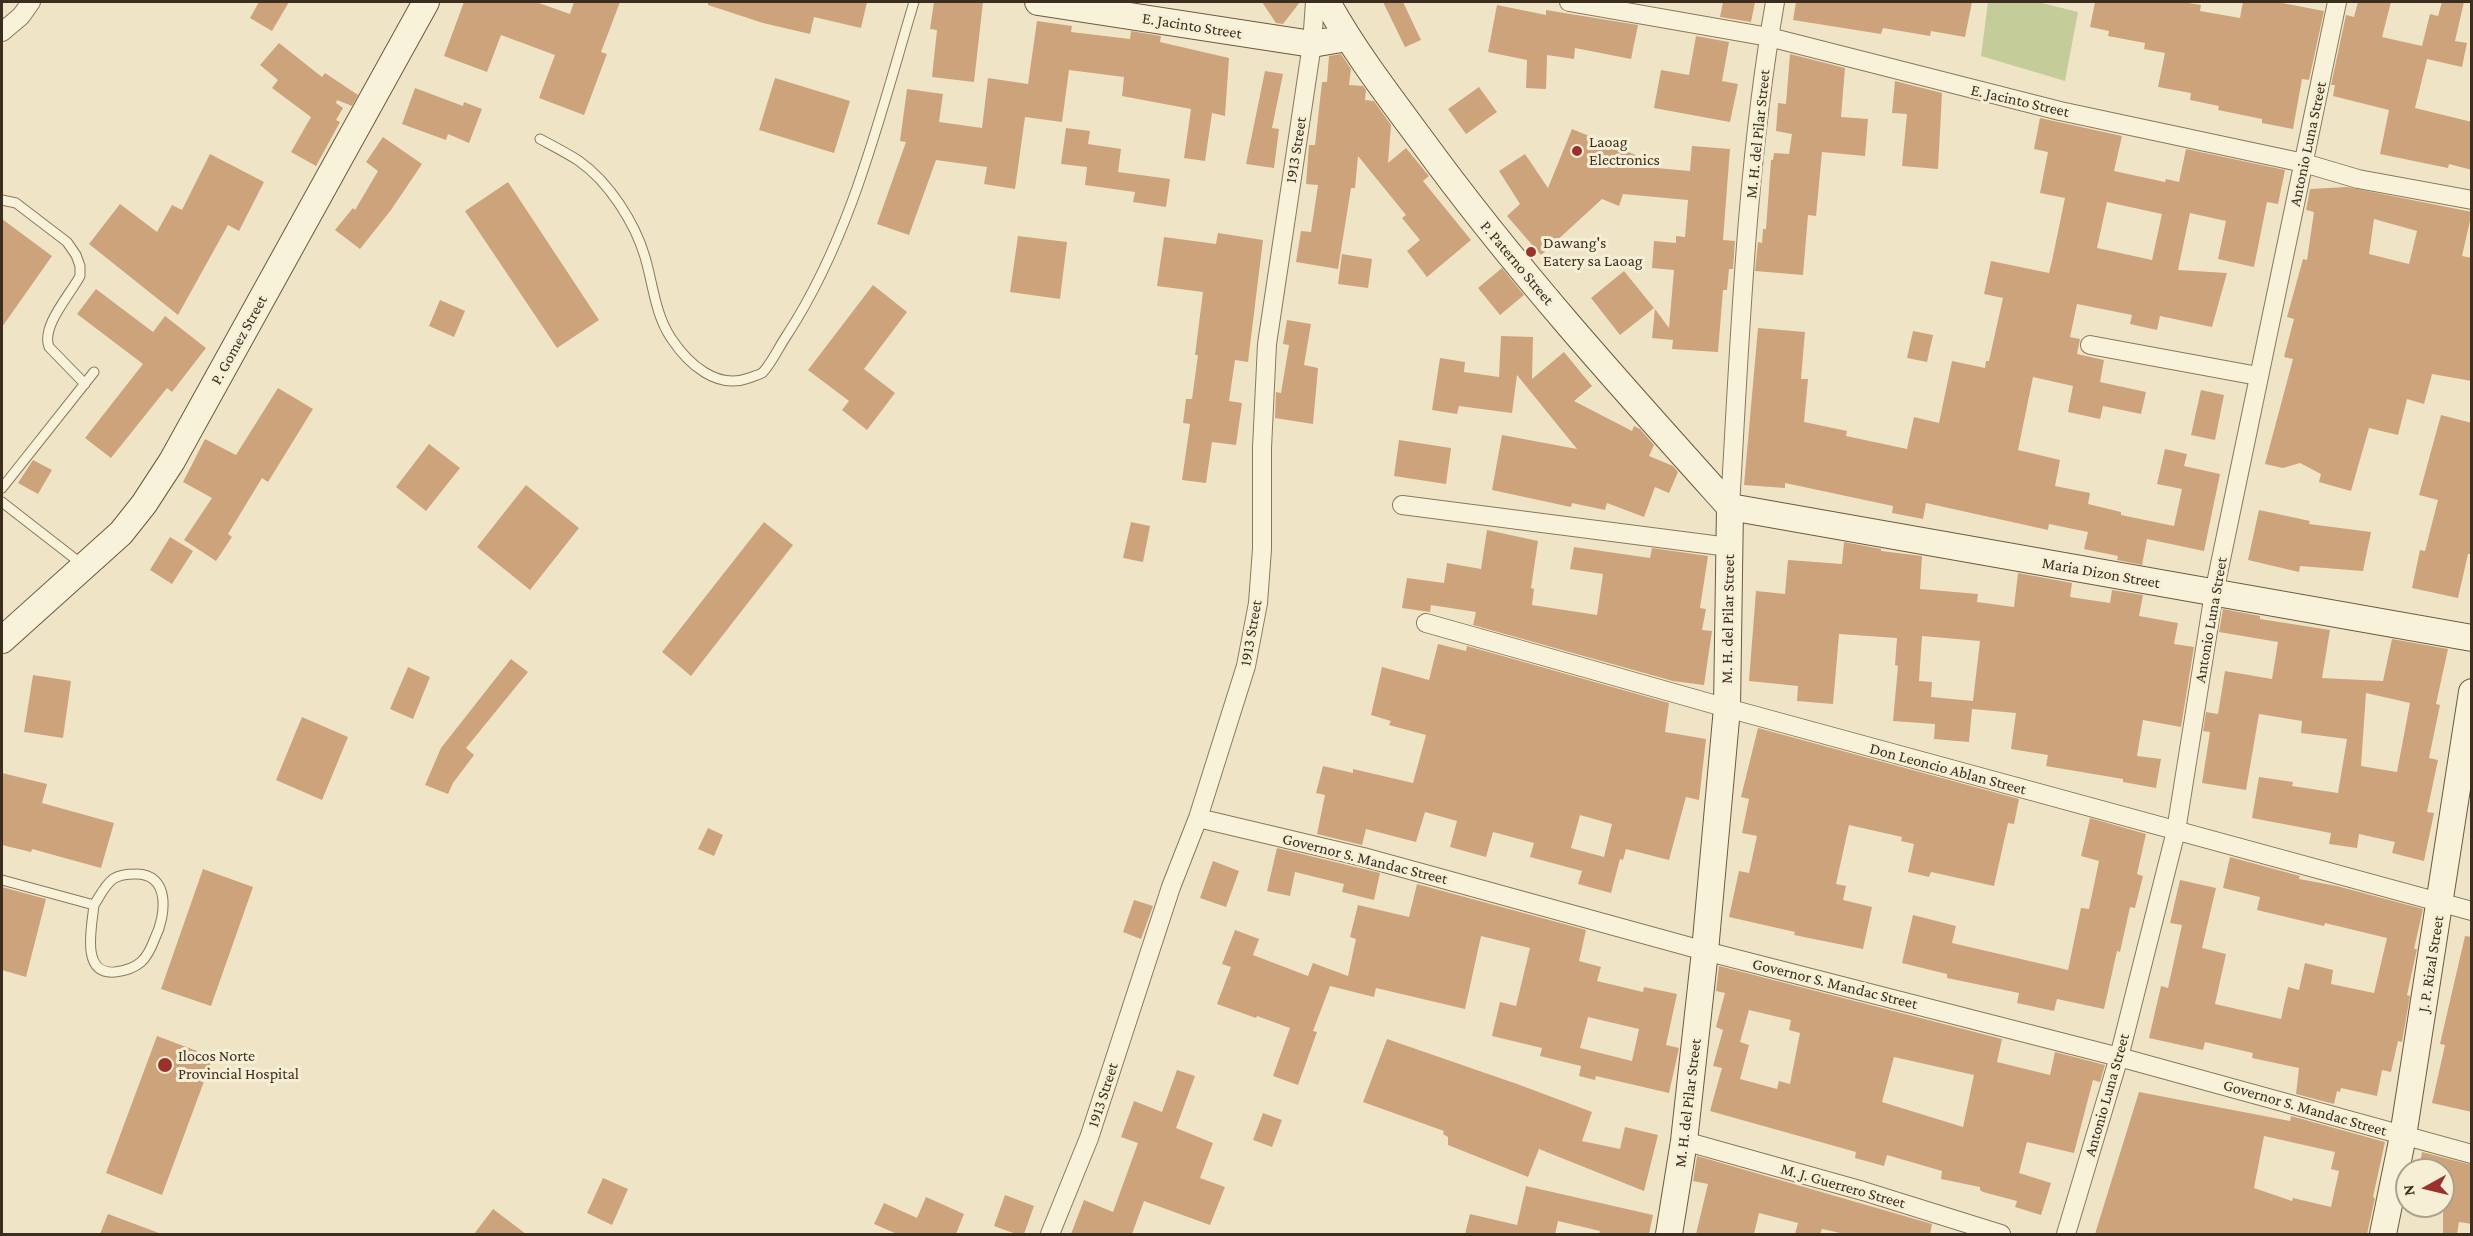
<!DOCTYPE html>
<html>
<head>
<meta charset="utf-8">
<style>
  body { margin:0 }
  #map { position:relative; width:2473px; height:1236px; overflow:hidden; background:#efe5c6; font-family:"Crimson Pro",serif }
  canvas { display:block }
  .frame { position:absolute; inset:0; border:3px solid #3b2e1f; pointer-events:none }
  .north { position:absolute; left:2395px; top:1158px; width:60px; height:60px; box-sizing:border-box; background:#f6efd6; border:2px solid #aba28d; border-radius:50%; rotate:262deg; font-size:16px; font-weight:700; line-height:24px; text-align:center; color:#3b2e1f }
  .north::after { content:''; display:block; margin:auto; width:21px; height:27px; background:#9a322b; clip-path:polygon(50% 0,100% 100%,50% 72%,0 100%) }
</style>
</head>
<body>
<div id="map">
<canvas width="2473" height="1236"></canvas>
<div class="frame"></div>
<div class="north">N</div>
</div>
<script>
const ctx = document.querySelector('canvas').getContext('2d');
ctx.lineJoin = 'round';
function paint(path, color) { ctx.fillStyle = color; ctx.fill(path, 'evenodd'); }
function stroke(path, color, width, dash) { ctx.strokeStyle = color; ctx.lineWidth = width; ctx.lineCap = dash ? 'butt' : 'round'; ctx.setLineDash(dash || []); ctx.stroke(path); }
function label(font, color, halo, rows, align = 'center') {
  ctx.font = font + ' "Crimson Pro",serif'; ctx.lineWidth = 6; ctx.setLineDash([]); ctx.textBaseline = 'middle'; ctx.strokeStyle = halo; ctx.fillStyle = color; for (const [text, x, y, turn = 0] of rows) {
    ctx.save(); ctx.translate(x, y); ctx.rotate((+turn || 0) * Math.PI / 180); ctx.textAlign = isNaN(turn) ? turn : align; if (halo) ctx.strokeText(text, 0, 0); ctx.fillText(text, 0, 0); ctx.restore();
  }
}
paint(new Path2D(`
  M1988 2H2038L2078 12 2065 81 1981 56Z`), '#c4cd9a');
paint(new Path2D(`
  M259 2H289L272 31 250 18Z
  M464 2H536L570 14 574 2H620L601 52 607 54 584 115 539 98 555 55 501 35 487 72 444 56Z
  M708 2H867L861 28 814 17 810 34 763 23 708 5Z
  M934 2H983L974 82 932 77 937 30 930 29Z
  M1262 2H1300L1283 24 1276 23Z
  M1383 2H1403L1421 40 1405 47Z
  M1723 2H1755L1751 22 1720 17Z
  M1796 2H1972L1965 37 1931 31 1930 36 1883 28 1881 34 1793 20Z
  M2095 2H2182L2201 5 2200 11 2240 18 2243 2H2277L2324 11 2309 80 2302 79 2293 129 2262 123V119L2218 110 2219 106 2190 100 2191 93 2158 87 2165 53 2144 49 2145 43 2108 36 2109 31 2090 27Z
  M2358 2H2391L2382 37 2422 46 2430 14 2438 16 2442 2H2464L2455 41 2467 43 2462 67 2427 59 2415 108 2472 122V170L2449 164 2448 168 2380 154 2389 110 2333 96 2335 85H2331L2346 15 2354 17Z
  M1497 5 1546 15V10L1638 25 1631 59 1575 48 1574 59 1547 55 1546 89 1526 88 1527 60 1488 52Z
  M1037 21 1072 26 1071 32 1130 39 1131 31 1161 36 1160 42 1229 58 1225 116 1212 113 1205 161 1184 158 1191 109 1122 96 1124 77 1069 70 1062 122 1025 117 1015 189 984 184 987 167 936 160 909 235 877 224 906 142 900 141 907 89 943 94 939 122 982 128 988 78 1028 84Z
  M1696 36 1729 42 1722 81 1738 84 1730 122 1654 108 1661 70 1689 75Z
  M279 43 322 77 325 73 358 95 352 106 337 100 336 103 343 108 336 120 340 122 316 166 291 152 311 117 272 88 278 80 260 65Z
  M1341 54 1351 69 1349 85 1363 86 1366 90 1365 100 1374 101 1391 125 1388 163 1406 148 1429 176 1423 181 1471 240 1427 277 1407 251 1420 240 1402 218 1406 215 1358 156 1355 188H1351L1338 269 1296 262 1301 231 1311 232 1318 185 1306 184 1309 145H1315L1322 82H1327L1329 56Z
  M1790 54 1845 68 1841 117 1868 119 1865 156 1822 152 1816 216 1808 215 1803 275 1755 271 1758 242 1762 243 1763 229H1766L1771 160H1773L1774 153 1789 154 1792 134 1776 131 1778 103 1786 104Z
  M1265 71 1283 74 1272 128 1279 129 1274 168 1246 164Z
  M775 78 850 101 834 153 759 130Z
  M1895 81 1942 93 1938 169 1902 166 1907 114 1892 113Z
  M1479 87 1497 112 1466 134 1448 109Z
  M415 88 463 106 464 102 482 109 469 143 448 134 446 140 402 124Z
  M2040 118 2122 136 2114 171 2165 182 2166 179 2179 182 2186 149 2285 170 2278 204 2267 202 2254 267 2218 259 2226 221 2190 213 2178 270 2227 273 2212 327 2160 316 2157 330 2130 324 2132 315 2077 304 2070 337 2080 339 2077 354 2104 360 2100 382 2146 392 2141 414 2103 406 2100 419 2068 412 2073 386 2033 377 2018 450 2060 460 2055 486 2090 493 2088 504 2121 512V515L2174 526 2182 489 2157 484 2165 449 2187 454 2184 466 2220 474 2204 551 2147 539 2142 565 2117 560 2118 556 2084 549 2088 532 2049 524 2048 530 1926 503 1923 519 1892 513 1893 506 1785 483V488L1744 485 1758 328 1805 332 1801 379H1808L1804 422 1847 431 1846 436 1907 449 1914 417 1939 423 1952 361 1985 368 1986 361H1989L2003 298 1984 294 1991 261 2049 273 2052 261 2065 198 2040 193 2048 152 2034 149ZM2107 202 2162 214 2152 260 2097 248Z
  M1066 128 1090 131 1088 144 1121 149 1118 172 1170 179 1166 207 1133 202 1135 192 1085 185 1087 167 1061 164Z
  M1572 129 1638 156 1634 166 1690 171 1692 146 1730 149 1723 240 1735 241 1733 269H1729L1727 290H1723L1718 352 1672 349 1673 340 1652 338 1655 309 1669 328 1674 270 1652 268 1654 241 1676 243V236L1685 237 1688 200 1623 194 1619 206 1602 199 1541 255 1507 216 1520 204 1499 171 1525 154 1548 188Z
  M383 137 422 164 391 210 360 249 335 230 353 208 355 210 378 171 366 162Z
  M210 154 264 182 239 231 228 225 178 315 89 244 120 204 157 232 172 205 182 210Z
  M508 182 599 320 557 348 465 211Z
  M2347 187 2472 212 2462 256 2472 258V381L2432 374 2424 404 2407 399 2398 435 2369 428 2351 491 2319 482 2321 474 2300 463 2283 468 2265 464 2293 359 2284 357 2294 319 2287 317 2303 259 2307 260 2314 212 2306 210 2310 189ZM2374 219 2417 231 2409 264 2369 254Z
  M2 219 52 256 2 327Z
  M1218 233 1263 240 1248 362 1235 360 1229 401 1242 403 1236 445 1212 442 1206 483 1182 480 1190 424 1183 423 1186 399H1192L1198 355H1195L1203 292 1157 286 1164 237 1216 244Z
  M1018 236 1067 242 1060 299 1010 292Z
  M1342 254 1372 259 1368 288 1338 284Z
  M1502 268 1524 295 1500 315 1478 288Z
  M1624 271 1654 308 1620 335 1591 298Z
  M873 285 907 312 864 369 895 393 867 430 842 410 849 401 808 370Z
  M96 289 153 332 165 316 206 348 172 392 167 388 111 458 85 438 143 364 77 314Z
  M440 300 465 311 454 337 429 326Z
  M1287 320 1311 324 1304 365 1318 368 1313 424 1275 418 1276 392 1281 393 1289 345 1283 344Z
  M1913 331 1933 335 1927 362 1907 358Z
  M1501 336 1533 337 1532 379 1564 352 1592 386 1574 401 1632 431 1634 426 1640 429 1654 445 1649 456 1673 466 1678 472 1669 493 1655 487 1644 517 1607 503 1605 510 1572 503 1571 507 1492 490 1502 435 1577 449 1517 375 1512 413 1459 406 1457 414 1432 410 1440 358 1465 362 1464 372 1499 377Z
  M278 388 313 409 268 482 262 478 228 534 232 537 216 561 184 540 212 498 183 482 205 439 236 455Z
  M2201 390 2224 395 2215 440 2191 435Z
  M2441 415 2472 423V554H2468L2458 598 2412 588 2420 550 2425 551 2438 500 2419 495Z
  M1399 440 1451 448 1446 484 1394 476Z
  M429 444 460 468 426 511 396 487Z
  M33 460 52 470 38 494 18 483Z
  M526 485 579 528 530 590 477 547Z
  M2259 510 2310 521 2309 524 2371 532 2363 571 2300 566 2299 572 2248 560Z
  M764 522 793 545 691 676 662 652Z
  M1131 522 1150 526 1143 562 1123 558Z
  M1487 530 1538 541 1531 588 1534 589 1532 605 1597 615 1603 574 1570 569 1574 547 1650 558 1652 548 1708 556 1700 608 1706 609 1702 630 1712 631 1704 685 1673 681 1473 625 1476 612 1431 605 1430 612 1402 608 1407 578 1444 583 1447 563 1481 569Z
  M170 537 193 551 172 584 150 570Z
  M1844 542 1881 549V551L1922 556 1920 589 1978 594 1977 602 2014 607 2018 573 2072 583 2070 597 2110 603 2112 590 2143 595 2139 616 2178 623 2174 644 2194 647 2181 727 2143 720 2137 756 2161 759 2156 788 2123 782V779L2046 766 2048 755 2011 749 2016 713 1972 709 1969 742 1934 739 1935 724 1893 721 1898 666 1895 665 1897 638 1839 634 1833 704 1797 701 1798 686 1749 681 1756 591 1785 594 1788 560 1842 564ZM1922 636 1980 641 1973 701 1931 697 1932 682 1919 681Z
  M2223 609 2260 616V619L2330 630 2322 678 2383 681 2392 639 2448 649 2436 704 2440 705 2429 758 2438 760 2427 812 2434 813 2424 861 2392 853 2395 842 2359 834 2357 848 2329 844 2331 833 2252 818 2259 777 2293 782 2292 786 2338 793 2347 739 2301 733 2302 721 2259 714 2246 790 2202 783 2210 732 2203 731 2206 712 2218 714 2225 671 2272 679 2278 642 2219 632ZM2366 693 2410 703 2397 772 2361 766Z
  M1438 644 1466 651 1467 646 1669 703 1665 732 1706 739 1699 800 1686 797 1669 860 1626 849 1623 860 1620 859 1611 893 1578 884 1582 871 1530 857 1534 843 1493 832 1486 857 1450 847 1457 821 1425 812 1416 842 1366 829 1362 845 1317 834 1325 795 1316 793 1323 766 1353 773V769L1413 783 1426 735 1389 725 1391 721 1371 715 1382 667 1429 680ZM1580 815 1612 824 1604 857 1571 848Z
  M511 659 528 672 466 748 474 755 453 783 448 794 425 785 441 748Z
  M408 667 430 677 413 719 390 709Z
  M33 675 71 681 63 738 24 732Z
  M302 717 348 737 322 800 276 780Z
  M1758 728 2019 799 2014 824 2008 823 1994 886 1931 872 1929 877 1908 872 1914 844 1901 841 1902 837 1849 825 1836 884 1846 886 1843 900 1872 907 1863 949 1794 935 1795 932 1729 917 1739 871 1749 873 1757 836 1742 833 1749 799 1741 797Z
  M2 773 47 784 42 803 114 823 101 868 32 849 31 852 2 845Z
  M2090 818 2146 834 2137 874 2143 876 2135 908 2130 907 2120 952 2117 951 2104 1009 2057 999 2054 1011 2017 1003 2019 993 1947 978V974L1902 963 1913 915 1956 926 1952 943 2068 970 2081 908 2089 909 2099 861 2081 856Z
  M708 828 723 835 714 856 698 849Z
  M1277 848 1380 873 1374 900 1342 892 1344 884 1295 872 1290 896 1267 891Z
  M2230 857 2300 876 2299 879 2337 886 2423 909 2414 949H2417L2407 995 2410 996 2402 1042 2398 1041 2391 1072 2382 1070 2377 1096 2341 1088 2340 1092 2337 1091 2334 1104 2296 1094 2299 1068 2252 1058 2253 1053 2205 1042 2203 1050 2149 1038 2161 986 2168 988 2182 925 2170 923 2180 880 2216 888 2202 948 2226 954 2215 1004 2281 1019 2288 987 2299 990 2305 963 2333 970 2331 984 2374 993 2387 938 2325 923 2324 926 2257 910 2260 897 2223 888Z
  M1213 861 1239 871 1226 907 1200 898Z
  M203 869 253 887 211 1006 161 989Z
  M1417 884 1586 930 1579 961 1601 967 1597 981 1643 992 1644 987 1677 994 1666 1045 1679 1048 1669 1093 1596 1076 1595 1080 1579 1076 1581 1066 1540 1056 1542 1048 1492 1036 1500 1002 1516 1006 1530 948 1481 936 1465 1009 1376 988 1374 997 1330 986 1313 1031 1317 1032 1298 1085 1273 1076 1290 1028 1257 1016 1256 1018 1217 1004 1231 967 1222 964 1235 930 1259 939 1253 955 1308 976 1313 963 1348 976 1356 939 1350 937 1358 905 1409 917ZM1588 1017 1639 1029 1632 1061 1580 1048Z
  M2 887 46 899 26 977 2 970Z
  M1134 900 1153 906 1141 939 1123 932Z
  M2465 936 2472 937V1112L2432 1103 2445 1045 2440 1044Z
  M1719 966 2002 1039 1997 1062 2050 1075 2055 1052 2105 1065 2100 1082 2093 1080 2074 1153 2027 1142 2019 1173 2051 1183 2041 1215 2015 1207 2017 1201 1983 1192 1980 1190V1187L1941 1179 1942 1171 1887 1155 1884 1166 1855 1158 1856 1152 1710 1111 1722 1068 1713 1066 1723 1030 1716 1027 1725 993 1716 991ZM1749 1010 1791 1020 1789 1030 1800 1033 1790 1084 1779 1081 1777 1089 1740 1079 1749 1045 1740 1042ZM1894 1057 1974 1075 1963 1127 1882 1102Z
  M157 1036 213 1057 162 1195 106 1173Z
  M1387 1039 1517 1084 1592 1112 1582 1141 1620 1149 1625 1127 1658 1135 1644 1191 1539 1149 1528 1177 1448 1145V1137L1443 1134 1444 1131 1363 1102Z
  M1177 1070 1195 1076 1176 1128 1213 1143 1200 1178 1225 1187 1210 1225 1144 1201 1132 1234H1071L1084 1200 1113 1212 1138 1143 1121 1137 1134 1101 1162 1112Z
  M2139 1092 2290 1121 2291 1116 2385 1142 2373 1197 2375 1198 2367 1234H2095ZM2264 1136 2335 1152 2331 1169 2339 1171 2331 1207 2293 1198 2292 1201 2254 1188Z
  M1263 1113 1282 1120 1272 1147 1253 1140Z
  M2422 1152 2472 1165V1224L2459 1222 2457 1234H2443V1170H2419Z
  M1697 1156 1932 1224 1930 1234H1845L1822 1229 1820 1234H1795L1798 1223 1759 1213 1754 1234H1696L1708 1184 1693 1181Z
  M603 1178 628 1189 612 1225 587 1213Z
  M1526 1186 1653 1215 1649 1234H1599L1600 1231 1558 1221 1555 1234H1465L1470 1214 1517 1225Z
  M1005 1195 1034 1206 1024 1234H1016L994 1226Z
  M926 1197 964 1214 956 1234H897L874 1224 884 1203 917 1218Z
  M493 1209 526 1234H474Z
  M108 1214 159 1233 158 1234H100Z`), '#cda37c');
const lane = new Path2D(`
  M540 139C553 146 567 153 579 161 609 182 635 223 645 257 653 284 655 314 671 338 688 364 717 390 749 378 753 376 759 375 762 373 770 366 780 345 787 335 852 235 880 115 914 2
  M2 200 16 203 67 242 76 255 80 266V276C70 295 41 326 49 347L85 384
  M2 488 94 372
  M2 502 83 565
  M2 880 94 905C92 926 80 975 115 972 124 971 134 968 141 962 148 956 152 946 155 938 166 916 171 873 135 874 128 874 119 875 113 879 104 886 100 896 94 905`);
const street = new Path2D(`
  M1569 2 1769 37 2060 111 2304 163 2358 179 2472 200
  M2 32 21 16 31 2
  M2090 345 2258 376
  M1402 505 1729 547
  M1730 507C1740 338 1746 168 1775 2
  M1426 623 1727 708 2472 911
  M1198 818 1363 857 1705 951 2119 1057 2472 1154
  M1684 1141 1863 1191 2001 1234
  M1050 1234 1089 1138 1171 887 1198 818 1246 666 1258 603 1262 549V448L1267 344 1312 44 1315 2
  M2066 1234 2119 1057 2176 831 2214 593 2337 2`);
const secondary = new Path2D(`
  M1038 2 1312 44 1347 38
  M1327 2C1354 51 1388 95 1422 141 1516 270 1623 388 1730 507
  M1730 507 2472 638
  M2 640 121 533 144 504 172 461 426 2
  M1669 1234 1684 1141 1705 951 1727 708 1730 507
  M2383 1234 2403 1136 2472 692`);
stroke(lane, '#8b785b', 11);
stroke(street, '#8b785b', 20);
stroke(secondary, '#6d593f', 28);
stroke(lane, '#f9f2da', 9);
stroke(street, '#f9f2da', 18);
stroke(secondary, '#f9f2da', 26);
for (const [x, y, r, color] of [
  [1577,151,6,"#9a322b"],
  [1531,252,6,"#9a322b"],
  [165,1065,8,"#9a322b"]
]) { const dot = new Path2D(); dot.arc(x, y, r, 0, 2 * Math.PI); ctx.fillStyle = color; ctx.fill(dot); stroke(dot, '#f6efd6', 2); }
label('16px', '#3b2e1f', '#f6efd6', [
  ["E. Jacinto Street",1192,26,9],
  ["E. Jacinto Street",2020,101,13],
  ["M. H. del Pilar Street",1758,134,-84],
  ["Antonio Luna Street",2308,144,-78],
  ["1913 Street",1296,150,-81],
  ["P. Paterno Street",1517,263,50],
  ["P. Gomez Street",239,340,-61],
  ["Maria Dizon Street",2101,573,10],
  ["M. H. del Pilar Street",1728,619,-89],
  ["Antonio Luna Street",2211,620,-80],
  ["1913 Street",1251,633,-80],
  ["Don Leoncio Ablan Street",1948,769,15],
  ["Governor S. Mandac Street",1365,859,14],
  ["J. P. Rizal Street",2431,964,-81],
  ["Governor S. Mandac Street",1835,984,14],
  ["1913 Street",1103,1095,-72],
  ["Antonio Luna Street",2107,1095,-74],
  ["M. H. del Pilar Street",1688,1103,-83],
  ["Governor S. Mandac Street",2305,1108,16],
  ["M. J. Guerrero Street",1843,1186,16]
]);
label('16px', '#3b2e1f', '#f6efd6', [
  ["Laoag",1589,142],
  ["Electronics",1589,160],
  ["Dawang's",1543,243],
  ["Eatery sa Laoag",1543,261],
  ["Ilocos Norte",178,1056],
  ["Provincial Hospital",178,1074]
], 'left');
</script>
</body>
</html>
